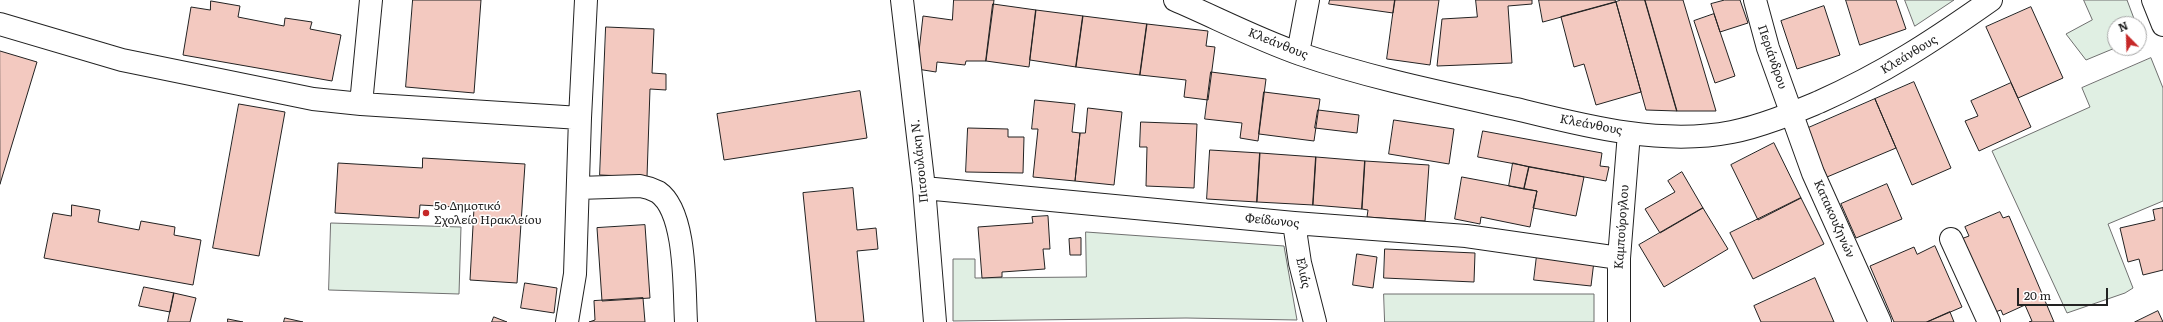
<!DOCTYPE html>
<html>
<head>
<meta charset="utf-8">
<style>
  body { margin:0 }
  #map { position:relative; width:2163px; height:322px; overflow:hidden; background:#fff; font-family:Literata,serif }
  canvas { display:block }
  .north { position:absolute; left:2107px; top:16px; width:40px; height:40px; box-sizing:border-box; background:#fff; border:1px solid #a7a7a7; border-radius:50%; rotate:337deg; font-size:11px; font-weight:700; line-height:16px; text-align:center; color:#222 }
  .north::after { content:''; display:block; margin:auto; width:14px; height:18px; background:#c62828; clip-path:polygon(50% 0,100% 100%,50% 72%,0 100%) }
  .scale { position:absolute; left:2017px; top:288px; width:91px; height:18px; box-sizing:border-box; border:2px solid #222; border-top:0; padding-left:5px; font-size:12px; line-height:14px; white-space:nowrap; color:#222; -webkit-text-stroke:3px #fff; paint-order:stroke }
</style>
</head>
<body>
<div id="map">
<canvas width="2163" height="322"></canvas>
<div class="north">N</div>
<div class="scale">20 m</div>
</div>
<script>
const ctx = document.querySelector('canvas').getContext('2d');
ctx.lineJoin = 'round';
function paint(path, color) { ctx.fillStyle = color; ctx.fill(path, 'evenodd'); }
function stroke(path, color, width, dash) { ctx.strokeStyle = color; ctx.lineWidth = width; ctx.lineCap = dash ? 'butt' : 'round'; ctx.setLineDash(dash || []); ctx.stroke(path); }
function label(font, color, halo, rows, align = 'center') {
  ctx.font = font + ' Literata,serif'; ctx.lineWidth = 3; ctx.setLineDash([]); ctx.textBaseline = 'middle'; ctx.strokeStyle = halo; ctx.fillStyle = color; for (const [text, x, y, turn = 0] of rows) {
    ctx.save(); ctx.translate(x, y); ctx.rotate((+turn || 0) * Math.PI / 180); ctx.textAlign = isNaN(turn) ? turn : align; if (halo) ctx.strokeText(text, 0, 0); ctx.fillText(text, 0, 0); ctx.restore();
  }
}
const green = new Path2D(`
  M1905 0H1954L1915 26Z
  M2084 0H2127L2136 24H2115V48L2086 60 2066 34 2092 20Z
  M2151 58 2163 88V201L2108 224 2133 288 2125 293 2067 313 1992 151 2090 107 2082 88Z
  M331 223 461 227 459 294 329 290Z
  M1086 232 1284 246 1297 320 1186 318 953 321V259H975V278L1086 277Z
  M1384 294H1594V322H1385Z`);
paint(green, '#e0efe3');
stroke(green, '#6f6f6f', 1);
const building = new Path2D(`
  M413 0H481L474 93 406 87Z
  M954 0H994L986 61H966L965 65 937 62 936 72 917 69 923 16 952 20Z
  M1330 0H1395L1393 13 1329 4Z
  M1395 0H1439L1430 65 1387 59Z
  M1476 0H1532V4L1508 6 1512 63 1437 66 1442 19 1477 17Z
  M1539 0H1615L1616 2 1543 22Z
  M1621 0H1645L1677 111 1646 110 1616 2Z
  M1645 0H1683L1716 111H1677Z
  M1725 0H1740L1748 23 1720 32 1711 4Z
  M1846 0H1896L1906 29 1860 45Z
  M211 1 240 6 238 17 284 26 285 18 312 22 310 29 341 35 332 81 183 55 191 7 210 10Z
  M1616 2 1641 92 1596 105 1584 64 1574 67 1561 17Z
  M993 4 1036 10 1029 67 986 61Z
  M1824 6 1840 55 1797 69 1781 21Z
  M2031 7 2063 78 2018 98 1986 27Z
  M1036 10 1083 16 1076 67 1030 60Z
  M1714 14 1735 76 1715 83 1694 21Z
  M1083 16 1147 24 1140 75 1076 67Z
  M1147 24 1208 31 1206 46 1215 47 1208 100 1184 97 1186 80 1140 75Z
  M606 27 654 29 652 73 666 74V90L650 89 647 177 600 175Z
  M0 51 37 62 0 184Z
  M1211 72 1266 79 1258 141 1240 138 1242 123 1205 119Z
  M1914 82 1951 168 1912 185 1875 99Z
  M2011 83 2031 127 1979 151 1965 121 1978 116 1971 101Z
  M860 91 867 138 724 160 717 114Z
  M1264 92 1320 99 1314 141 1259 134Z
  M1875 99 1896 148 1827 177 1806 129Z
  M1035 100 1075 104 1072 132 1080 133 1075 181 1033 177 1038 129H1032Z
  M239 104 285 112 259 256 213 248Z
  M1088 108 1122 112 1114 185 1075 181 1080 133H1085Z
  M1318 110 1359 115 1357 133 1315 128Z
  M1394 120 1454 129 1449 164 1389 154Z
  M1141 122 1197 124 1194 188 1146 186 1147 147H1140Z
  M968 128 1008 129V137H1024L1023 173 966 172Z
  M1483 131 1602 153 1600 166 1609 167 1606 181 1478 157Z
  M1774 143 1801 198 1758 220 1731 165Z
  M1210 150 1260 153 1257 202 1207 199Z
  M1260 153 1316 157 1313 205 1257 202Z
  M1316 157 1365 161 1362 209 1313 205Z
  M423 158 525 164 517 283 470 280 474 208 420 205 419 218 335 213 338 163 422 168Z
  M1365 161 1429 165 1425 221 1367 217 1368 210 1362 209Z
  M1513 163 1529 167 1524 189 1509 186Z
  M1529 167 1584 177 1576 216 1533 208 1537 191 1524 189Z
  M1682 172 1703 208 1660 233 1645 209 1675 192 1668 181Z
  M1462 177 1537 191 1530 227 1481 217 1480 224 1455 219Z
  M1887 184 1902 219 1856 238 1841 204Z
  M853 188 857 230 876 228 878 249 857 251 864 322H816L803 193Z
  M1801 198 1824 244 1753 279 1730 233Z
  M72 205 100 210 98 222 139 230 141 221 175 227 174 235 201 240 193 285 44 258 53 213 71 216Z
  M1703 208 1728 249 1664 287 1639 245Z
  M2163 208V270L2143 275 2139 259 2128 262 2120 228 2155 220 2153 210Z
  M2000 212 2003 218 2009 216 2054 322H2029L2032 321 2025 305 2003 315 2001 310 1992 313 1961 239 1969 236 1965 227Z
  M1048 216 1050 249H1043L1045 269 1002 272V277L982 278 978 227 1033 223 1032 217Z
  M645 225 650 298 602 301 597 228Z
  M1081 238V255H1070L1069 239Z
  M1935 246 1962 307 1927 322H1894L1870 266 1914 247 1917 254Z
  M1385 249 1475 253 1474 282 1384 278Z
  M1357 254 1377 257 1373 288 1353 285Z
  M1537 255 1594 261 1591 286 1534 280Z
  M1815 278 1834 322H1761L1754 306Z
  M525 283 557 288 554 313 521 308Z
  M144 287 174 293 170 312 139 306Z
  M174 293 196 298 190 322H168Z
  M643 298 645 322H589L595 320 594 301Z
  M2158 311 2163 322H2135Z
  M1950 312 1954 322H1927Z
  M494 317 507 322H492Z
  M285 318 303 322H284Z
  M228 319 243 322H228Z`);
paint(building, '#f3c9c0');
stroke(building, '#222', 1);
const minor = new Path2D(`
  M902 0 924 188 935 322
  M1175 0C1217 18 1257 39 1300 54 1370 78 1444 93 1516 109 1585 126 1661 146 1732 132 1762 126 1790 114 1819 102 1884 73 1933 41 1991 0
  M1755 0 1768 48 1813 173 1880 322
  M2153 0 2163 25
  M0 24 122 60 313 99 361 104 580 118
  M1298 53 1308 0
  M361 104 371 0
  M578 188 640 186C646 187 652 189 658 192 687 212 684 289 686 322
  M924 188 1294 223 1466 236 1619 258
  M1294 223 1300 263 1315 322
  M1951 239 1989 322
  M567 322 575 274 580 118 586 0
  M1619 322V258L1629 133`);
stroke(minor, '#222', 24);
stroke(minor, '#fff', 22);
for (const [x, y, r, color] of [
  [426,213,4,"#c62828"]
]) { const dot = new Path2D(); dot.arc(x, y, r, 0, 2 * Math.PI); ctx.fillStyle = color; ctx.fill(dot); stroke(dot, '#fff', 1.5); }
label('12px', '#222', '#fff', [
  ["Κλεάνθους",1278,44,22],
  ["Κλεάνθους",1909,55,-31],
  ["Περιάνδρου",1772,57,71],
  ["Κλεάνθους",1591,125,11],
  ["Πιτσουλάκη Ν.",920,161,-96],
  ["Κατακουζηνών",1834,219,66],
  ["Φείδωνος",1272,221,6],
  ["Καμπούρογλου",1622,227,-86],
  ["Ελιάς",1303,273,78]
]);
label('12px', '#222', '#fff', [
  ["5ο Δημοτικό",434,206],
  ["Σχολείο Ηρακλείου",434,220]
], 'left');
</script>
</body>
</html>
